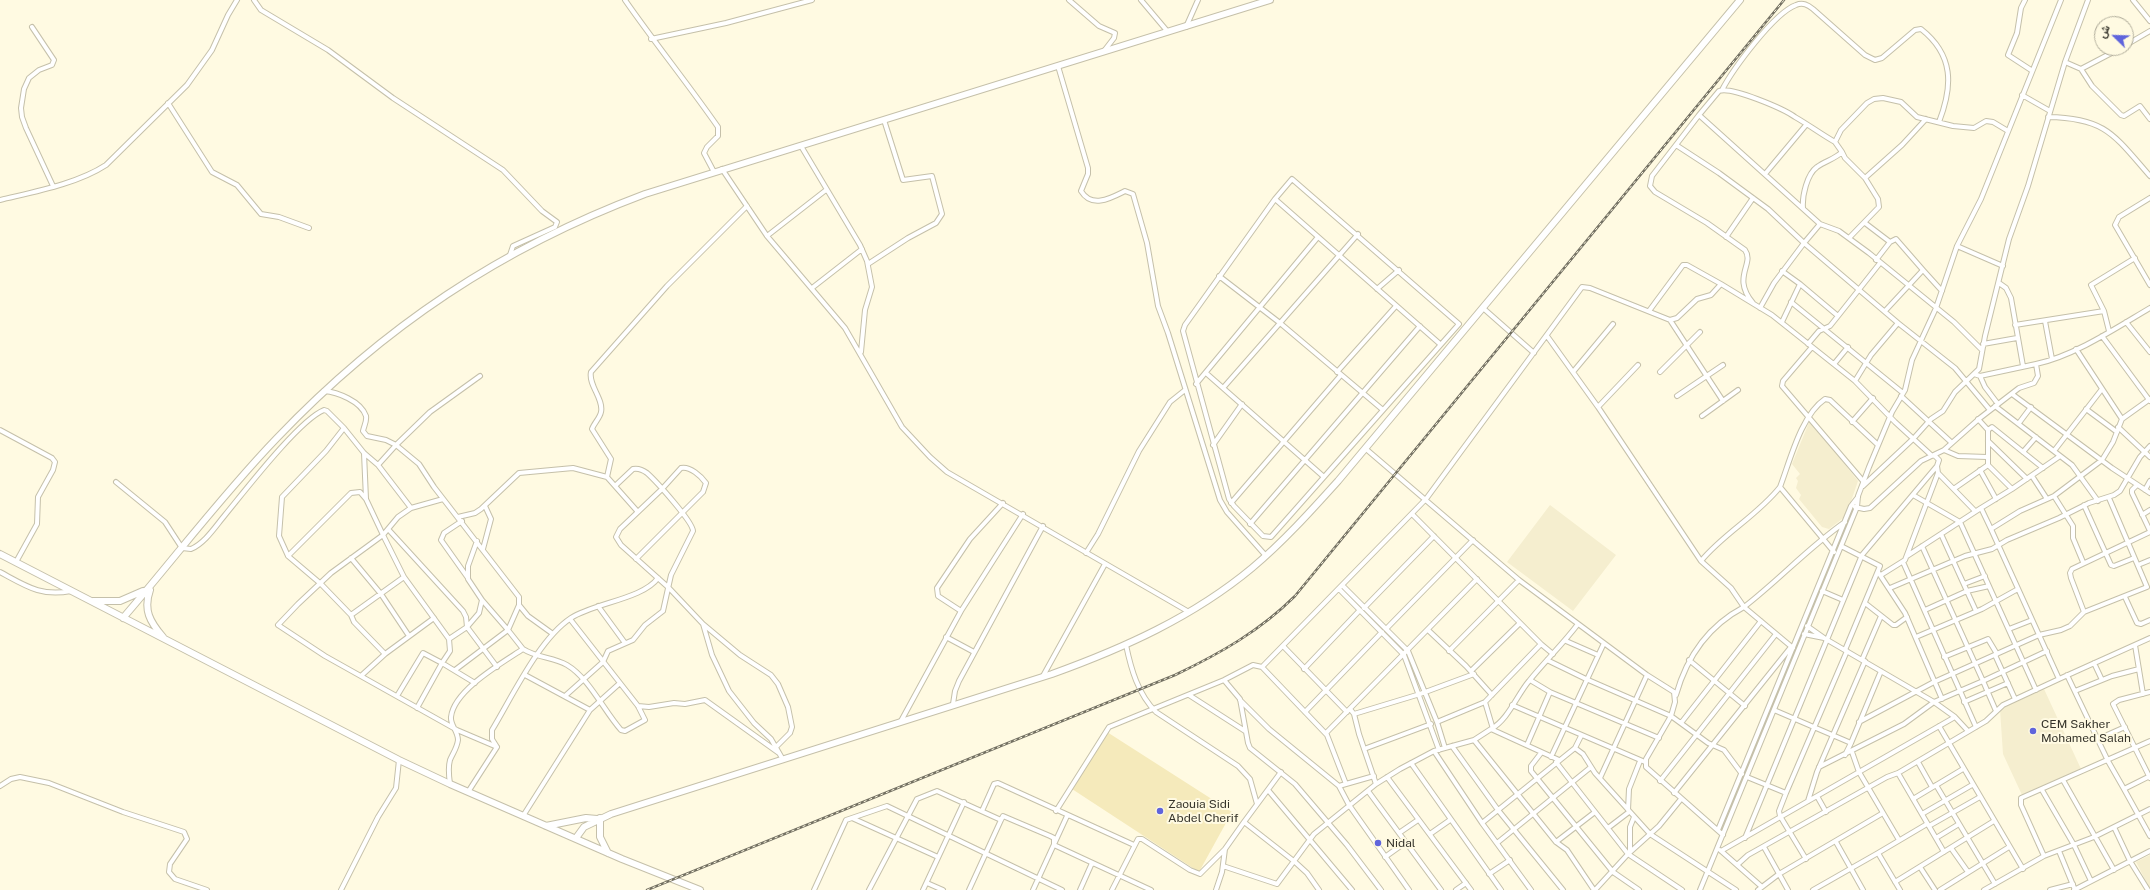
<!DOCTYPE html>
<html>
<head>
<meta charset="utf-8">
<style>
  body { margin:0 }
  #map { position:relative; width:2150px; height:890px; overflow:hidden; background:#fffae2; font-family:"Public Sans",Vazirmatn,sans-serif }
  canvas { display:block }
  .north { position:absolute; left:2094px; top:16px; width:40px; height:40px; box-sizing:border-box; background:#fffae2; border:1px solid #afab99; border-radius:50%; rotate:293deg; font-size:11px; font-weight:700; line-height:16px; text-align:center; color:#36342b }
  .north::after { content:''; display:block; margin:auto; width:14px; height:18px; background:#5f64dc; clip-path:polygon(50% 0,100% 100%,50% 72%,0 100%) }
</style>
</head>
<body>
<div id="map">
<canvas width="2150" height="890"></canvas>
<div class="north">ش</div>
</div>
<script>
const ctx = document.querySelector('canvas').getContext('2d');
ctx.lineJoin = 'round';
function paint(path, color) { ctx.fillStyle = color; ctx.fill(path, 'evenodd'); }
function stroke(path, color, width, dash) { ctx.strokeStyle = color; ctx.lineWidth = width; ctx.lineCap = dash ? 'butt' : 'round'; ctx.setLineDash(dash || []); ctx.stroke(path); }
function label(font, color, halo, rows, align = 'center') {
  ctx.font = font + ' "Public Sans",sans-serif'; ctx.lineWidth = 4; ctx.setLineDash([]); ctx.textBaseline = 'middle'; ctx.strokeStyle = halo; ctx.fillStyle = color; for (const [text, x, y, turn = 0] of rows) {
    ctx.save(); ctx.translate(x, y); ctx.rotate((+turn || 0) * Math.PI / 180); ctx.textAlign = isNaN(turn) ? turn : align; if (halo) ctx.strokeText(text, 0, 0); ctx.fillText(text, 0, 0); ctx.restore();
  }
}
paint(new Path2D(`
  M1810 420 1858 481 1846 516 1829 529 1822 527 1799 499 1801 495 1796 488 1798 481 1796 478 1800 474 1792 464Z
  M1550 505 1616 555 1573 611 1507 562Z
  M2044 689 2081 769 2022 795 2003 754 2000 709Z
  M2150 855V889L2136 862Z`), '#f5eecf');
paint(new Path2D(`
  M1107 732 1232 812 1199 872 1072 789Z`), '#f5eabb');
const street = new Path2D(`
  M254 0 261 10 328 50 393 98 503 170 542 211 557 222 555 227 513 246 510 255
  M625 0C655 43 688 84 718 127V136L707 147 704 153 714 172
  M1069 0 1099 26 1115 33 1114 38 1104 51
  M1141 0 1168 32
  M2025 0 2021 8 2017 33 2008 55 2031 70
  M2133 0 2150 21
  M32 27 54 60 52 65 39 70 29 78 24 89 21 108 22 117 26 128 53 186
  M1186 27 1198 0
  M651 39 726 23 812 0
  M2126 45 2150 31
  M2065 62 2081 69 2092 86 2121 115 2124 116 2140 106 2150 119
  M1058 66 1088 168V174L1081 191C1092 209 1111 198 1125 191L1133 194 1147 243 1158 306 1168 333 1220 500 1227 512 1266 556
  M2081 69 2121 48
  M1722 90C1733 69 1774 13 1796 5 1803 2 1808 5 1813 9L1865 55 1875 60 1882 58 1915 30 1921 29C1954 55 1953 86 1939 122
  M2022 95 2050 111
  M168 103 212 172 237 185 261 214 279 217 309 228
  M1699 115 1719 91C1731 86 1784 109 1795 117 1809 125 1821 134 1835 142
  M2048 117C2106 118 2114 135 2150 176
  M1676 145 1719 173 1768 209 1804 243 1774 283 1760 308
  M801 146 860 245 867 261 872 287 865 310 861 352
  M1842 152 1845 158 1865 178 1902 145 1926 119
  M722 169 767 236 845 328 902 427 930 457 947 472 1189 612
  M1765 174 1806 125
  M1292 179 1459 324 1271 537 1263 536 1234 506 1229 499 1183 331 1185 325 1275 199Z
  M2150 198 2119 217 2115 225 2150 285
  M1275 199 1440 344
  M0 200C33 192 77 184 106 165L187 85 212 50 228 15 237 0
  M1803 208C1802 196 1807 174 1817 167 1825 161 1835 159 1842 152L1835 142 1841 130 1867 103 1874 99 1883 98 1901 102 1917 117 1953 126 1974 128 1986 121 1993 122 2008 131
  M1865 223 1890 242
  M767 236 826 190
  M1726 237 1753 198
  M1849 238 1879 207 1878 199 1865 178
  M1957 246 2003 266
  M1876 260 1890 242 1896 239 1923 270
  M868 264 908 238 936 223 942 214 932 176 903 180 884 120
  M1782 271 1800 284 1838 316 1830 326 1819 331 1808 344
  M1219 276 1280 323 1383 410
  M1999 283 2006 288 2011 298 2023 366
  M812 288 862 249
  M1377 289 1399 270
  M1791 302 1903 393
  M1753 303C1731 277 1755 264 1745 250L1707 223 1655 192 1650 186 1652 176 1699 115 1820 224
  M1483 308 1534 353
  M1649 311 1683 265H1687L1721 284
  M1885 311 1923 270 1942 291
  M1838 316 1880 263
  M1670 320 1723 401
  M2045 321 2052 359
  M1782 322 1800 284
  M2126 322 2150 352
  M1898 323 1804 243 1820 224 1839 231 1869 253 1954 322 1982 350
  M2015 325 2104 311
  M2109 331 2104 311 2091 285 2135 258
  M1547 336 1598 407 1701 561 1731 588 1744 607C1779 580 1809 547 1845 522
  M2102 336 2150 401
  M1983 344 2017 338
  M1812 347 1783 381 1782 386 1863 481
  M2076 349 2122 419
  M1834 364 1848 347
  M2036 364C2074 356 2116 328 2150 308
  M1337 372 1396 306
  M1573 372 1613 324
  M1660 372 1700 332
  M1206 373 1324 477
  M1980 376 1985 387 1998 404
  M1855 381 1871 355 1898 323 1955 368 1990 410
  M1196 384 1318 237
  M1223 388 1358 234
  M324 391C337 392 361 401 366 416 367 421 364 426 363 431L367 436 386 440 396 445 419 464 434 487 519 597V605L508 630 523 649
  M2012 394 2112 468 2150 493
  M1677 396 1723 365
  M1901 396 1952 443
  M1995 406 2072 465 2098 501
  M1598 407 1638 365
  M2086 409 2117 432
  M1702 416 1738 390
  M1852 422 1873 398
  M2019 423 2031 407
  M2118 427 2150 457
  M344 428 326 451 282 497 279 536 288 556 321 584 351 615 354 622 385 654
  M0 430 52 458 55 462 53 470 38 497 37 524 16 562
  M1988 430 1992 427 2043 468
  M1988 441 2027 479
  M1213 445 1242 404
  M1366 449 1519 580 1647 675 1674 692 1675 702 1671 716 1646 759V767L1723 835
  M1944 450 1958 456 1987 457
  M2054 451 2102 389
  M2023 452 2036 437
  M364 453 366 499 383 535 404 577 449 639
  M378 465 396 445 430 412 480 376
  M1988 465 2012 489 2060 456
  M1980 470 1996 499
  M1938 473 1975 511
  M2032 476 2047 499
  M607 477 611 459 592 429C594 423 600 418 601 412 604 399 588 385 591 372L667 286 747 206
  M116 482 165 522 182 548 191 549C205 543 215 527 225 515 244 492 299 420 324 410L327 411 344 428 364 453 378 465 411 508
  M2137 485 2132 490V493L2150 531
  M1863 486 1914 438 1931 419 1943 411 1955 392 1979 369 1985 336 2009 239 2028 186 2065 62 2088 0
  M1955 488 1988 465V430L1978 419
  M2145 490 2150 481
  M1913 495 1960 522 2036 690
  M2054 496 2073 526V538L2083 562
  M443 499 411 508 398 517 383 535 331 573 298 604 278 625 325 656 457 730 497 747
  M1231 503 1341 375
  M2084 505 2111 565 2114 566 2134 558
  M1855 507 1864 509 1870 508 1921 461 1944 450 1980 418 2019 388 2034 383 2038 376 2036 364 1980 376 1974 374
  M1981 508 2012 489
  M1412 514 1541 644
  M2142 515 2150 510
  M458 517 475 513 481 509 519 473 573 468 607 477 638 512
  M462 521 444 533 441 540 468 578
  M1250 524 1420 326
  M388 529 463 611 466 617 467 627 449 639 450 651 442 663 475 683
  M1941 534 1976 611
  M477 541 468 566V579L482 600 479 613 467 627 497 667
  M1841 546 1880 566 1845 650
  M1922 546 1983 681 2047 651
  M483 549 491 519 485 506
  M1834 552 1780 487C1790 461 1801 415 1825 399L1830 400 1878 445
  M1086 553 1098 534 1139 451 1170 402 1185 390
  M288 556 351 493 360 492 366 499
  M1907 556 1981 508 1991 529
  M351 558 381 594 409 636
  M636 559 703 492 706 483C701 476 690 466 681 468L662 489 620 529 616 537 621 545 669 588 703 624 712 655 729 691 754 723 771 739 782 758
  M1701 561C1724 533 1757 516 1780 487
  M1903 562 1976 727
  M2138 565 2150 560
  M0 572C26 586 41 597 71 591
  M1878 572 1905 613 1942 699
  M1881 575 1905 560 1938 473 1937 466
  M1964 584 1985 576
  M1342 585 1408 651 1437 722 1445 748
  M1890 588 1965 556 1992 549 2007 540 2059 518 2089 503 2114 495 2120 491 2140 457 2150 446
  M1339 589 1404 655 1439 750
  M1822 591 1843 600
  M2125 597 2137 623 2141 624 2150 620
  M1865 603 1893 625H1896L1907 617
  M519 605 528 616 553 634
  M598 606 625 643
  M1364 608 1434 536
  M1925 610 1967 591 1989 586
  M961 611 938 596 937 588 970 539 1003 503
  M2084 612 2071 578 2070 573 2072 569 2150 532
  M351 615 404 577
  M703 624 740 655 771 675 778 684 788 707 792 727 790 733 776 747
  M1386 629 1473 540
  M2009 629 2032 620
  M1428 630 1466 666 1492 695
  M1804 634 1824 638 1807 626
  M946 637 974 652
  M1916 637 1982 609 2018 589
  M1824 638 1934 702 1955 717 1968 731
  M1566 641 1598 655
  M1126 645C1131 669 1138 694 1156 712L1238 766 1250 779 1257 804
  M2135 645 2143 694
  M1283 646 1347 712
  M1449 651 1519 580
  M1995 655 2015 699
  M1944 657 1988 639 1997 654
  M1547 660 1586 679 1671 716 1708 743 1724 750 1742 774
  M1689 660 1745 706
  M1862 660 1881 616
  M2094 663 2102 680
  M1262 667 1426 499 1582 287 1590 288 1670 320 1677 318 1697 299 1711 295 1721 284 1772 315 1855 381 1895 422 1931 455
  M1304 669 1360 610
  M455 670 508 630 482 600
  M1471 671 1520 623
  M362 675 385 654 434 618
  M2067 675 2108 761 2124 789
  M1043 676 1105 564
  M2059 679 2150 638
  M1224 680 1240 699 1248 743 1250 748 1295 784 1347 845 1381 890
  M1530 680 1550 692 1659 738
  M2075 691 2112 676 2139 669
  M2150 692 2119 700 2113 704 2150 778
  M1189 695 1245 731
  M1676 695C1687 656 1708 626 1744 607L1793 648
  M397 696 423 653 442 663 417 708
  M565 696 603 662 608 651 633 640 645 625 663 611 671 575 693 531C693 522 656 481 647 473 643 470 638 468 633 469L615 486
  M1240 700 1269 729 1339 786 1349 805 1409 890
  M1485 702 1493 729
  M1964 702 2008 683
  M953 704 955 691 959 681 1043 526
  M1512 705 1645 762
  M638 706 649 707 674 703 685 704 705 700 779 753
  M1350 709 1354 714 1359 734 1376 784
  M590 710 620 683
  M1774 710 1851 743 1881 671
  M1305 712 1382 632
  M1354 714 1420 694 1474 674
  M901 721 961 611 1023 514
  M1437 722 1485 702 1541 644 1553 654
  M1859 722 1934 682 2039 635 2061 630 2070 626 2084 612 2147 587 2109 498
  M1681 723 1761 621
  M1939 726 2023 869
  M1491 729C1508 720 1517 695 1529 681 1545 661 1563 644 1578 624
  M1326 733 1477 579
  M2098 739 2125 727
  M1474 740 1556 842 1567 850 1594 890
  M1527 745 1550 692
  M1452 746 1498 810 1563 890
  M1575 748 1583 754 1595 773 1650 834 1736 890
  M1364 749 1431 724
  M1434 751 1482 823
  M1852 752 1859 772 1899 840
  M1541 753 1531 766V771L1613 872 1639 890
  M1845 755 1851 743
  M1551 757 1604 643
  M1556 762 1628 854 1682 890
  M1918 762 1932 787
  M1411 763 1501 890
  M1819 767 1904 724 1934 702 1983 681 1996 711
  M1281 772 1244 822 1295 862 1307 873 1319 890
  M1898 773 1944 852
  M2150 776 2124 789 2150 836
  M1387 777 1471 890
  M1747 777 1786 793 1847 651
  M1600 778 1647 675
  M2063 780 2114 870
  M1660 781 1776 634
  M450 784C449 777 448 767 450 760 453 753 457 748 458 740 458 731 450 725 451 717 454 690 502 663 523 649 537 658 553 657 567 665 589 678 604 711 621 730L625 731 645 720 638 706 570 619
  M1936 785 1995 884
  M0 786 11 779 20 777 49 783 123 812 184 832 187 839 170 864 169 872 175 879 207 890
  M1339 786 1374 776
  M1268 790 1352 890
  M2042 790 2074 845 2091 881
  M1368 791 1441 890
  M468 792 497 747 492 739V730C512 697 539 639 571 618 594 603 643 599 658 578
  M1674 793 1791 647
  M1786 793 1779 811 1780 816 1806 859
  M1817 796 1826 812
  M1913 799 1963 769
  M1808 801 1817 772 1865 661
  M1628 810 1629 789 1640 761
  M982 811 994 784 998 783 1134 845
  M1056 811 1109 727 1224 680 1253 665 1262 667 1327 735 1346 784
  M1922 814 1972 785
  M523 816 590 710 525 675
  M852 818 938 857
  M1929 826 1980 797
  M2114 827 2130 861 2148 890
  M1608 828 1629 812
  M1718 830 1851 506 1858 497
  M1399 833 1418 820
  M1430 834 1450 820
  M1745 838 1862 555 1937 466 1939 460 1934 455
  M1936 838 1959 824
  M1556 842 1595 812
  M1836 842 1863 890
  M1497 843 1591 767
  M1764 847 1788 890
  M1951 848 1968 872
  M1720 850 1762 887
  M1630 851V827L1634 817
  M1721 851 1955 717
  M2059 851 2075 890
  M2044 856 2021 805V798L2150 741
  M1385 857 1406 842
  M1737 865 1748 855 1887 777 1898 773 1986 721 2003 705 2059 679 1991 529 2020 511 2054 496 2102 460 2113 442 2122 419 2150 399
  M1223 866 1277 884 1314 834 1376 784 1400 769 1434 751 1474 740 1491 729 1559 760
  M1920 867 1935 890
  M1489 874 1510 860
  M1895 882 1994 821
  M927 883 943 890
  M341 890 378 817 396 788 399 760
  M814 890 846 820 887 806 1062 890
  M869 890 917 799 937 791 1001 820 1003 816 1050 836 1054 838V845L1151 890
  M923 890 964 802
  M969 890 1001 820
  M1033 890 1067 816
  M1080 890 1092 863
  M1112 890 1138 839H1142L1190 870 1200 874 1225 849 1244 822
  M1216 890 1222 872 1225 849
  M1456 890 1466 883
  M1531 890 1482 823 1575 748 1581 736
  M1595 890 1628 854 1659 826 1681 799
  M1700 890 1857 507 1858 496 1869 467 1892 412 1905 390 1912 360 1936 308 1957 246 1981 199 2061 0
  M1758 890 1779 874 1883 813
  M1813 890 1878 853
  M1900 890 1878 853 1927 824
  M1940 890 2009 847
  M1984 890 2044 856 2094 837 2150 809
  M2050 890 2073 884
  M2074 890 2150 851`);
const primary = new Path2D(`
  M0 554 399 760 450 784 622 859 700 890
  M150 590C143 610 150 622 163 637
  M93 601H120L143 591
  M123 618C174 559 222 495 277 438 383 327 501 248 645 194L1270 0
  M600 818V837L608 853
  M546 826 586 818 597 819
  M576 838 584 827 611 814 1052 674C1124 648 1193 617 1252 568 1283 542 1311 511 1338 481L1740 0`);
stroke(street, '#c5c0aa', 6);
stroke(primary, '#c5c0aa', 8);
stroke(street, '#fff', 4);
stroke(primary, '#fff', 6);
const rail = new Path2D(`
  M647 890 1175 675C1219 654 1260 631 1295 596L1784 0`);
stroke(rail, '#737062', 2.5);
stroke(rail, '#fffae2', 1, [3]);
for (const [x, y, r, color] of [
  [2033,731,4,"#5f64dc"],
  [1160,811,4,"#5f64dc"],
  [1378,843,4,"#5f64dc"]
]) { const dot = new Path2D(); dot.arc(x, y, r, 0, 2 * Math.PI); ctx.fillStyle = color; ctx.fill(dot); stroke(dot, '#fffae2', 1.5); }
label('12px', '#36342b', '#fffae2', [
  ["CEM Sakher",2041,724],
  ["Mohamed Salah",2041,738],
  ["Zaouia Sidi",1168,804],
  ["Abdel Cherif",1168,818],
  ["Nidal",1386,843]
], 'left');
</script>
</body>
</html>
